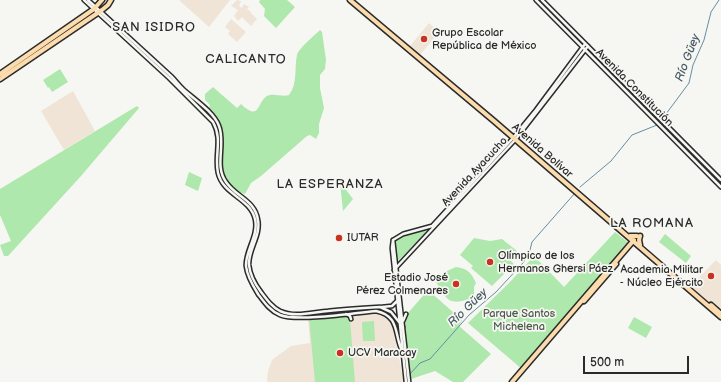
<!DOCTYPE html>
<html>
<head>
<meta charset="utf-8">
<style>
  body { margin:0 }
  #map { position:relative; width:721px; height:382px; overflow:hidden; background:#f6f6f2; font-family:"Balsamiq Sans",sans-serif }
  canvas { display:block }
  .scale { position:absolute; left:583px; top:356px; width:106px; height:18px; box-sizing:border-box; border:2px solid #2b2b2b; border-top:0; padding-left:5px; font-size:12px; line-height:14px; white-space:nowrap; color:#2b2b2b; -webkit-text-stroke:3px #f6f6f2; paint-order:stroke }
</style>
</head>
<body>
<div id="map">
<canvas width="721" height="382"></canvas>
<div class="scale">500 m</div>
</div>
<script>
const ctx = document.querySelector('canvas').getContext('2d');
ctx.lineJoin = 'round';
function paint(path, color) { ctx.fillStyle = color; ctx.fill(path, 'evenodd'); }
function stroke(path, color, width, dash) { ctx.strokeStyle = color; ctx.lineWidth = width; ctx.lineCap = dash ? 'butt' : 'round'; ctx.setLineDash(dash || []); ctx.stroke(path); }
function label(font, color, halo, rows, align = 'center') {
  ctx.font = font + ' "Balsamiq Sans",sans-serif'; ctx.lineWidth = 3.5; ctx.setLineDash([]); ctx.textBaseline = 'middle'; ctx.strokeStyle = halo; ctx.fillStyle = color; for (const [text, x, y, turn = 0] of rows) {
    ctx.save(); ctx.translate(x, y); ctx.rotate((+turn || 0) * Math.PI / 180); ctx.textAlign = isNaN(turn) ? turn : align; if (halo) ctx.strokeText(text, 0, 0); ctx.fillText(text, 0, 0); ctx.restore();
  }
}
paint(new Path2D(`
  M180 0H230L209 27 180 1Z
  M237 0 241 1 239 6 242 8 244 4 249 7 247 9 251 12V13L257 19 251 26 242 17 238 21 234 16 238 10 231 6Z
  M231 19 246 32 237 42 228 34 230 31 225 27Z
  M429 23 439 32 420 55 410 46Z
  M73 91 95 131 64 150 41 111Z
  M716 260 721 265V313L690 287Z
  M376 312 381 313 390 318 392 323 404 382H267L268 371 272 360 291 346 310 343 308 317Z`), '#f0e4d6');
paint(new Path2D(`
  M260 0H287L295 7 276 28 264 16 265 9 259 2Z
  M320 30 322 32 326 60 325 69 320 75V88L324 108 319 124V133L316 139 310 135 307 136 261 176 251 183 245 194C209 181 227 156 220 128 217 118 208 111 202 103L209 108 210 105 205 100V94L213 87 237 108 241 104C262 124 256 98 270 95 276 94 283 97 289 95 298 83 294 69 297 55 299 48 315 35 320 30Z
  M60 69 68 82 52 92 49 87 48 88 43 80Z
  M137 106 139 108 81 176 8 256H4L0 245 11 241 0 215V189Z
  M189 172 202 178 198 191 185 185Z
  M340 182 353 199 343 211Z
  M423 230 426 231 425 234 397 262 395 240 397 238Z
  M615 232 630 244 523 370 468 323 509 283 534 256 564 287Z
  M665 234 691 256 686 263 659 242Z
  M474 238 490 241 502 239 517 251 509 259 514 264 492 286 471 268 473 266 460 255Z
  M456 267C468 269 471 272 476 283L474 287V299L469 300V299C446 307 446 296 436 282L445 274 447 271Z
  M428 290 462 320 459 326 491 354 463 382H453L435 371 411 379 402 320Z
  M345 315 350 320 355 382H315L309 318Z
  M634 317 652 327 646 338 628 328Z
  M374 321 375 341H363L362 322Z`), '#aee8ac');
stroke(new Path2D(`
  M663 118 689 83 693 65 704 40 711 12 719 0
  M580 187 611 161 632 135 657 125
  M410 374 420 363 430 359 469 315 496 292 522 264 529 254 532 242 575 193`), '#678ca1', 1);
const minor = new Path2D(`
  M84 0 169 78 213 122C223 140 214 155 218 173 223 195 250 198 255 219 259 235 245 251 246 266 247 276 253 286 258 294 264 302 270 311 280 315 296 322 356 313 376 311 400 316 394 334 402 351
  M88 0 171 76C175 80 179 85 183 89 194 99 214 112 219 126 226 144 214 166 226 182 236 197 255 200 258 220 261 236 248 250 249 265 250 275 255 284 261 292 267 300 272 307 280 311 295 318 313 312 328 311 346 309 363 308 380 307L391 312 403 327
  M536 0 721 187
  M542 0 721 180
  M432 226 513 138 536 110 585 44
  M393 240 409 382
  M393 240 392 248 406 382
  M393 240 403 234 432 226
  M394 270 515 140 588 46
  M382 307 392 306 397 301
  M346 314 350 316 351 319
  M403 321 406 314`);
const major = new Path2D(`
  M350 0 494 121 721 317
  M0 74 94 9 102 0
  M0 79 102 10 108 5 111 0
  M630 236H637
  M640 245 639 240 640 236
  M584 301 616 264
  M711 305 721 314
  M512 382 634 240`);
stroke(minor, '#2b2b2b', 5.5);
stroke(major, '#2b2b2b', 7);
stroke(minor, '#f6f6f2', 2.5);
stroke(major, '#fcdcac', 4);
for (const [x, y, r, color] of [
  [424,39,4,"#c8321e"],
  [339,238,4,"#c8321e"],
  [490,262,4,"#c8321e"],
  [711,276,4,"#c8321e"],
  [456,284,4,"#c8321e"],
  [340,353,4,"#c8321e"]
]) { const dot = new Path2D(); dot.arc(x, y, r, 0, 2 * Math.PI); ctx.fillStyle = color; ctx.fill(dot); stroke(dot, '#f6f6f2', 1.5); }
label('11px', '#2b2b2b', '#f6f6f2', [
  ["Grupo Escolar",432,33],
  ["República de México",432,46],
  ["IUTAR",347,238],
  ["Olímpico de los",498,256],
  ["Hermanos Ghersi Páez",498,269],
  ["Academia Militar",703,270,"right"],
  ["- Núcleo Ejército",703,283,"right"],
  ["Estadio José",448,278,"right"],
  ["Pérez Colmenares",448,291,"right"],
  ["UCV Maracay",348,353]
], 'left');
label('11px', '#2b2b2b', '#f6f6f2', [
  ["Avenida Constitución",634,88,45],
  ["Avenida Bolívar",542,151,41],
  ["Avenida Ayacucho",475,172,-47]
]);
label('11px', '#4c5a4b', '#f6f6f2', [
  ["Parque Santos",519,314],
  ["Michelena",519,327]
]);
label('italic 12px', '#495b66', '#f6f6f2', [
  ["Río Güey",688,58,-69],
  ["Río Güey",468,308,-44]
]);
ctx.letterSpacing = '1px';
label('13px', '#2b2b2b', '#f6f6f2', [
  ["SAN ISIDRO",154,28],
  ["CALICANTO",246,60],
  ["LA ESPERANZA",330,185],
  ["LA ROMANA",652,224]
]);
ctx.letterSpacing = '0px';
</script>
</body>
</html>
